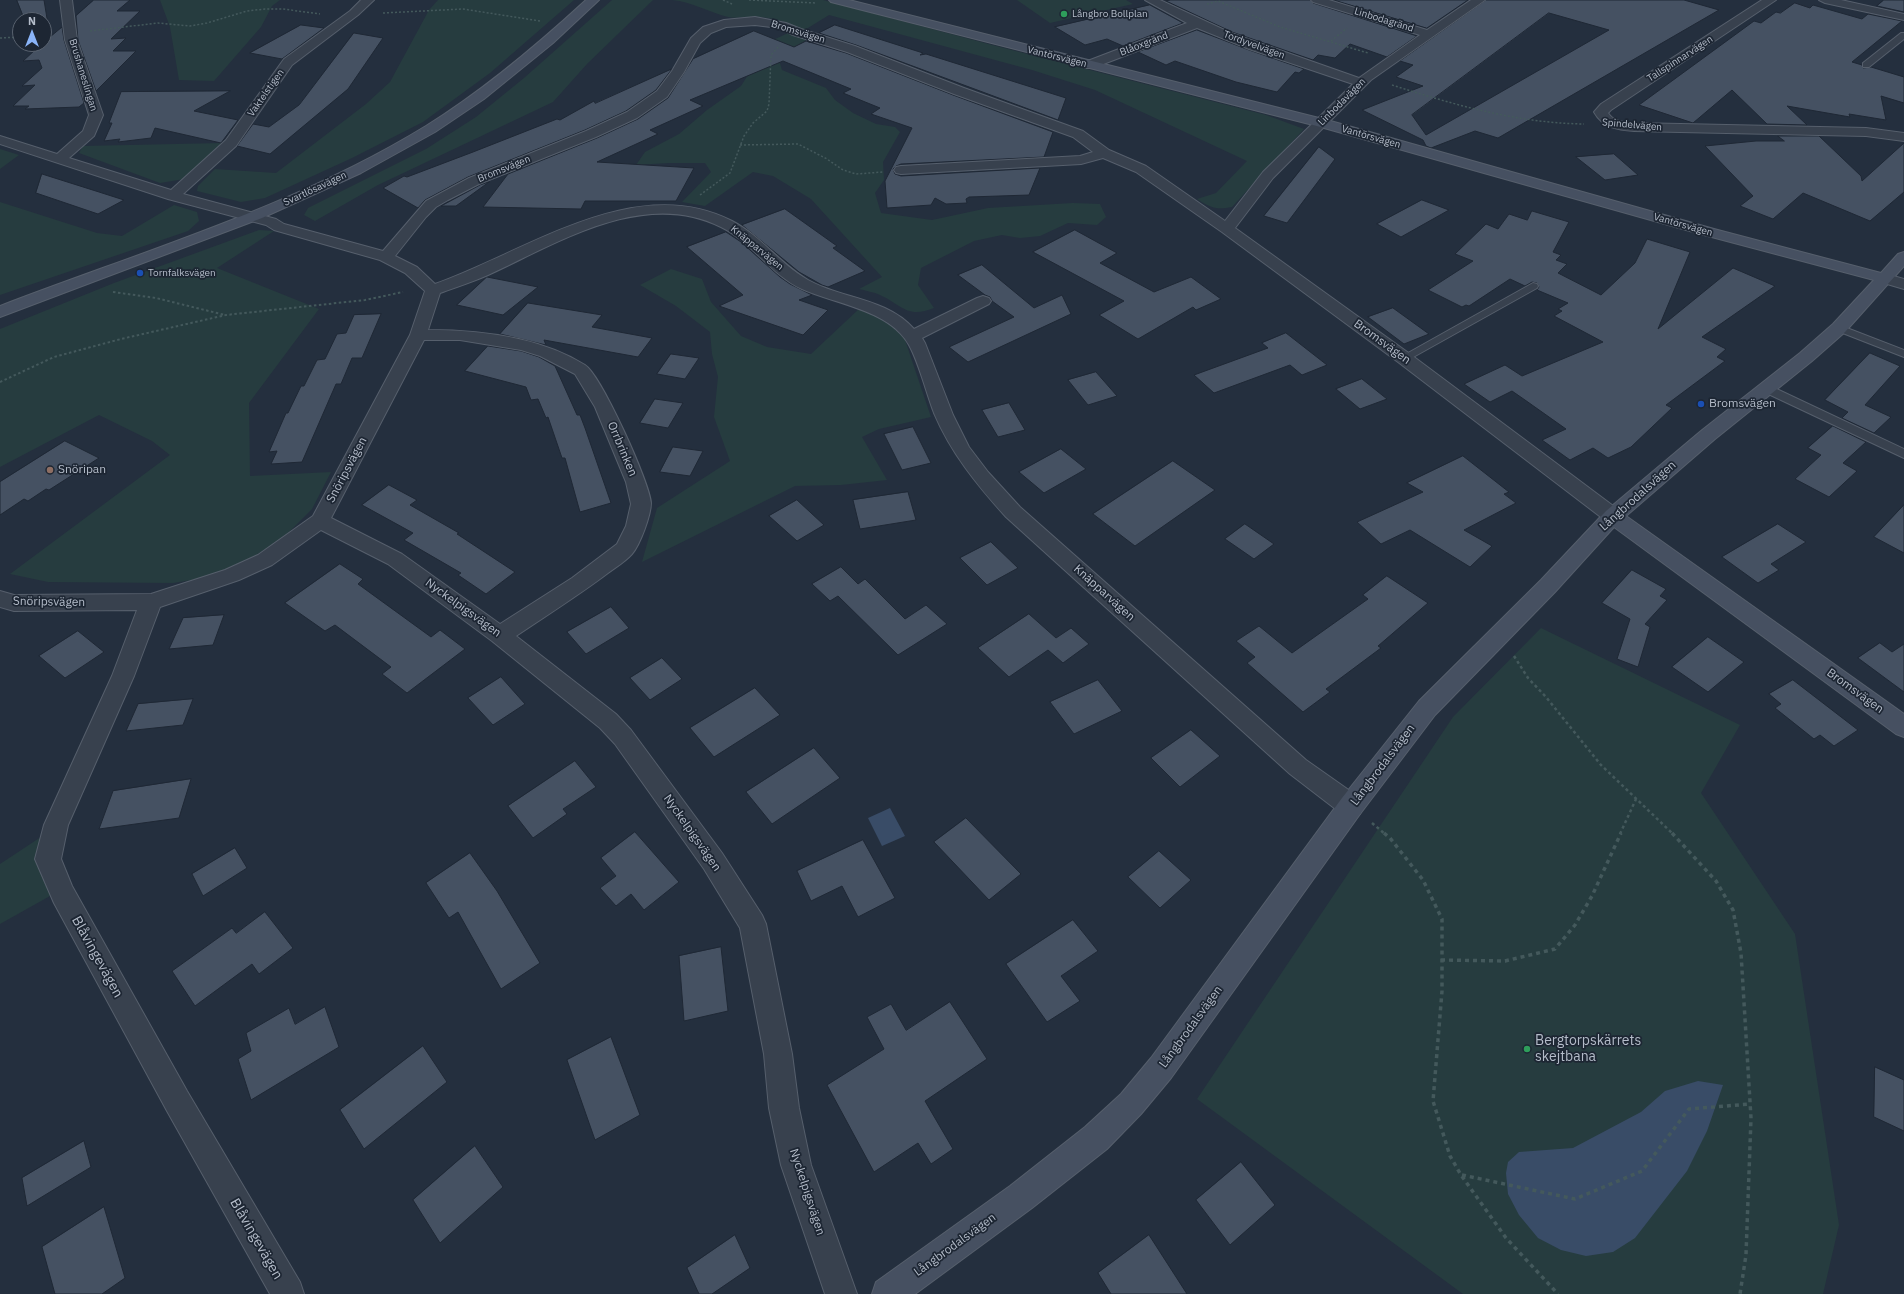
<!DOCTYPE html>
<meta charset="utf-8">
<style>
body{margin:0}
#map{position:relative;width:1904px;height:1294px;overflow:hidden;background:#242f3e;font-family:"IBM Plex Sans",sans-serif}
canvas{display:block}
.north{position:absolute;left:12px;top:12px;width:40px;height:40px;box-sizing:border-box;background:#1d2633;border:1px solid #59626f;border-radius:50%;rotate:0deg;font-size:11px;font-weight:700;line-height:16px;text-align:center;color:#b4bcc9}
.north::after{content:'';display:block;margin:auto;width:14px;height:18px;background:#8ab4f8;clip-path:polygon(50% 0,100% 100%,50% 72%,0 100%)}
</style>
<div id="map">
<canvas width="1904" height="1294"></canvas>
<div class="north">N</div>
</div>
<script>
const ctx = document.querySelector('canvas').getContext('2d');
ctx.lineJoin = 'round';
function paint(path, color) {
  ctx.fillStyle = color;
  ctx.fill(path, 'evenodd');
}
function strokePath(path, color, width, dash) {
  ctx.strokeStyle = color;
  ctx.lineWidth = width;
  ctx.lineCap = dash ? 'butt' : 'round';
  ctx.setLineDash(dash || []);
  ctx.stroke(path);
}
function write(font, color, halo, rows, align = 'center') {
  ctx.font = font + ' "IBM Plex Sans",sans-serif';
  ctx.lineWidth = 3.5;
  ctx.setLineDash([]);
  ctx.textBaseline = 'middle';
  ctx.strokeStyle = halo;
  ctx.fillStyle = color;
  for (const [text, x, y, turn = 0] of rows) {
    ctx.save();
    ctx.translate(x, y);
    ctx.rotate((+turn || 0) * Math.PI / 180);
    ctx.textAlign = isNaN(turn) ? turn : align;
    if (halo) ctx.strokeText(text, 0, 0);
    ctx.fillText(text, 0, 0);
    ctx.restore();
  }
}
paint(new Path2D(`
 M160,0H280L272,6L261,27L214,81L179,80L170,27Z
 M438,0H574L490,73L423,122L352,158L265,198L241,202L197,191L198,186L215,169L276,173L366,104L390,82L429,10Z
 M612,0H653L587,64L553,102L378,185L315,221L304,215L308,208L426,149L476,117L524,78Z
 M672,0H823L996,46L1266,115L1304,129L1232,207C1216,210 1211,208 1197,199L1216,193L1247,161L1095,90L1032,70L829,15L803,31C790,22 774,18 759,17C749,16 738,19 728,17C709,12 692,2 672,0Z
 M1017,0H1126L1133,4L1050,23Z
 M788,33L808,39L778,57L782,70L826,88L835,100L853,113L876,124L895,127L900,132L883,162L884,180L875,193L881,213L932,220L988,208L1073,203L1100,204L1106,217L1097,225L1068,223L1040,236L1020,238L1002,235L974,241L921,268L918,285L934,308C907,319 902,305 880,295C874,292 866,291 859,289L882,277L811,199L773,176L753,172L705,206L682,202L711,172L705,163H669L636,165L645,152L679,134L707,110L741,86L748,75L750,51Z
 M222,143L184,179L160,183L79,153L83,146Z
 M0,149L19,155L0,169Z
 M0,202L97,233L122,236L174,205L197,212L199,221L188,231L0,295Z
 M259,230L274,231L217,268L319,309L249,403L250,476L331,472L312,509L282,539L224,575L173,583L48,582L10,574L170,455L152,441L99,415L0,467V329L114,283Z
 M671,269L702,279L711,302L741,336L767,347L811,354L860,308L901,328L931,417L879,429L862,437L887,480L841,485L795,486L642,562L657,508L730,461L714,417L718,377L712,354L710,332L676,306L640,285Z
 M1541,628L1740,725L1701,793L1795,934L1839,1225L1823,1294H1463L1197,1099L1453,717Z
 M47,833L50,896L0,924V864Z`), '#263c3f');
paint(new Path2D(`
 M890,808L905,836L882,846L868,818Z
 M1698,1081L1723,1085L1707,1131L1687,1171L1635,1238L1613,1252L1586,1256L1561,1250L1538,1238L1519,1215L1508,1194L1506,1173L1508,1162L1519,1152L1573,1148L1641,1112L1665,1091Z`), '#394c67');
const building = new Path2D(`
 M17,0H44L50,37L62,27L64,40L84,103L79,107L25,109L29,106H13L35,85L22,86L42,68L39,60L23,61L35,50L33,44H44V20H25Z
 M94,0H130L117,11H140L111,39L126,38L113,51H136L96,91L78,40L76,16Z
 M1171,0H1310L1313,3L1417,36L1387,57L1350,44L1335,58L1318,55L1313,60L1232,32L1166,1Z
 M1334,0H1468L1427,28Z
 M1486,0H1684L1719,10L1498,138L1475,131L1431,148L1426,146L1423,140L1362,110L1423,86L1396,77L1413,65L1400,61ZM1549,13L1609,30L1426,135L1412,115Z
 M1884,0H1904V12L1877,6Z
 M1795,3L1810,8L1813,5L1862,19L1868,14L1902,21L1852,62L1862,65L1863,68L1871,67L1904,77V103L1881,96L1886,120L1849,114L1850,117L1787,106L1807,125L1767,124L1732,90L1693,123L1639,105L1754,21L1761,23L1776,12L1780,13Z
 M1150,5L1183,23L1123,46L1107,39L1085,45L1055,27Z
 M301,25L324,28L282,59L250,53Z
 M835,25L923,53L920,55L926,54L1066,98L1058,120L856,45L819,33Z
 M1197,30L1249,50L1304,69L1299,73L1295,72L1277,92L1236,82L1175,61L1166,65L1138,52Z
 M754,31L794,47L806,41L846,53L953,95L1053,132L1044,157L901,164L896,166L893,169L895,174L901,176L1040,168L1029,195L969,197L966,199L967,203L946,204L935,198L931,205L887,208L885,181L912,128L871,114L880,108L843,93L851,89L783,61L690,100L703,106L650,130L658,134L597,162L694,168L676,201H585L581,209L483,207L508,174L597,138L638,119L668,98L693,59Z
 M354,33L383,38L348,89L270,154L237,146L253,124L269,127L299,105Z
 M672,69L656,90L626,111L585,130L468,177L425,200L418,208L383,188L404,176L407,177L473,152L557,119L560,120L594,101L595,103Z
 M230,91L194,111L238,120L221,143L155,128L151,138L118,142L120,139L104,141L112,123H109L121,92Z
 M1778,136H1819L1861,176L1862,181L1904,143V192L1870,221L1803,193L1773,219L1740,206L1753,196L1705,146L1756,141H1784Z
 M1319,147L1335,159L1287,223L1264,216Z
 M1614,154L1638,175L1605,180L1576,157Z
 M42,174L99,192L124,200L98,214L36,193Z
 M489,182L456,206H441L480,185Z
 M1422,200L1449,210L1401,237L1377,224Z
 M785,209L837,246L833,248L865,271L828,287L822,285L799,272L742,225Z
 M1532,211L1569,222L1553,252L1561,255L1556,260L1567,264L1558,273L1601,295L1635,263L1647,239L1690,252L1658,329L1733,268L1775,286L1702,337L1726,349L1717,357L1725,361L1666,405L1672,408L1631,447L1608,458L1593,448L1570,460L1542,440L1566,429L1525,400L1512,391L1490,402L1464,384L1505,365L1522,376L1603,342L1554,316L1562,311L1558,309L1568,303L1537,290L1539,287L1537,283L1532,282L1525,286L1510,279L1469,306L1466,305L1462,307L1428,290L1473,261L1455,254L1486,224L1498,229L1509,214L1527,220Z
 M1075,230L1117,253L1100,263L1154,292L1191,277L1221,299L1196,310L1193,307L1138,339L1099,315L1124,301L1033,252Z
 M726,232L741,242L780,277L790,284L812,295L799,300L828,310L803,335L719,306L743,295L687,247Z
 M982,265L1034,308L1062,295L1071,314L968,362L949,347L1014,317L992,301L990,297L985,295L958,275Z
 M487,277L538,287L503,315L457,305Z
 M528,303L602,315L592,327L652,338L638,357L544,340L546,345L500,334Z
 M1393,308L1429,334L1404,344L1368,317Z
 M381,314L362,358H352L341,384H336L302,462L271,464L277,451L269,452L286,413H288L301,386H304L317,360L325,359L337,334L346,333L354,315Z
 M1286,333L1327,365L1302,375L1290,365L1214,393L1194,375L1268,348L1262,343Z
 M488,346L521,351L539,357L555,366L577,415H580L585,428L611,503L580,512L565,458H562L548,417L546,418L538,399L531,400L526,387L465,371Z
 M1870,353L1900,366L1865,405L1891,417L1874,433L1842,418L1848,412L1825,400Z
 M671,354L699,358L685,379L657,374Z
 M1096,372L1117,396L1088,405L1068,380Z
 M1362,379L1387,399L1360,409L1336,389Z
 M655,399L683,403L668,428L640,423Z
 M1009,403L1025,430L998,437L982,410Z
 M1833,426L1866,442L1843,463L1857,471L1829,497L1795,479L1821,455L1808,448Z
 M913,427L931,463L902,470L884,434Z
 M65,441L99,458L49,490L46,489L28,501L24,499L0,515V482Z
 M673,447L703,451L690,476L660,472Z
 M1061,449L1086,469L1044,493L1019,472Z
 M1463,456L1509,492L1504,494L1516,503L1464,530L1492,546L1470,567L1410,530L1381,544L1357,522L1423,492L1407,483Z
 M1173,461L1215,490L1135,546L1093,514Z
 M389,485L417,500L410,505L459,533L457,534L515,572L486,594L458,575L461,573L404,540L413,533L362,505Z
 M908,492L916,520L860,529L853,500Z
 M797,500L824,525L797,541L769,516Z
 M1904,505V553L1874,537Z
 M1245,524L1274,544L1254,559L1225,539Z
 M1778,524L1806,542L1771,564L1779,570L1758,583L1722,557Z
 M991,542L1018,568L987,585L960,558Z
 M340,564L363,579L358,584L431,637L440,630L465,649L407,693L382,674L391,667L335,625L325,631L285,603Z
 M841,567L858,584L865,579L905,619L926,605L947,624L898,655L838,596L830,601L812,584Z
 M1632,570L1666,589L1660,596L1667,600L1645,624L1650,627L1638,667L1617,659L1630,619L1602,603Z
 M1387,576L1428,603L1378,646L1381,648L1326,689L1330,692L1303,712L1247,663L1255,657L1236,641L1259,626L1292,653L1368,599L1363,595Z
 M611,607L629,628L586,654L567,632Z
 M1029,614L1056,638L1071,628L1089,644L1063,663L1048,650L1009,677L978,648Z
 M224,615L213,645L169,649L183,618Z
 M78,631L104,652L65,678L39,656Z
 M1708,637L1744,662L1708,692L1672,667Z
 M1880,643L1892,652L1904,644V692L1858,658Z
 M662,658L682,679L650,700L630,678Z
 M501,677L525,704L493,725L468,698Z
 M1098,680L1122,711L1074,734L1050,702Z
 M1793,680L1858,730L1834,746L1820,735L1814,739L1775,708L1781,704L1769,694Z
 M755,688L780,715L714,757L690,728Z
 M193,699L183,725L126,731L138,704Z
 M1191,730L1220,756L1180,787L1151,758Z
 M814,748L840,778L772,824L746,792Z
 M575,761L596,787L563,809L567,814L533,838L508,806Z
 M191,779L179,818L99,829L113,791Z
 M966,818L1021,874L989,900L934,842Z
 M635,832L679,882L644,910L631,894L616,906L600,888L616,876L601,858Z
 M863,840L895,898L858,917L842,886L811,901L797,871Z
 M235,848L247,868L203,896L192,874Z
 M1159,851L1191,880L1160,908L1128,877Z
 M470,853L497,891L540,963L501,989L458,912L449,918L426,883Z
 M265,912L293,948L259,974L252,964L195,1006L172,971L232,928L236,933Z
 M1073,920L1098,951L1061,976L1080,1001L1047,1022L1006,964Z
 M721,947L728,1011L684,1021L679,956Z
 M950,1002L987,1059L925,1101L953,1149L931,1164L918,1143L874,1172L827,1085L884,1049L867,1017L891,1004L906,1030Z
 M325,1007L339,1047L251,1100L238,1059L251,1051L246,1033L289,1008L295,1024Z
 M611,1037L640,1115L595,1140L567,1060Z
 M423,1046L447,1082L364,1149L340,1110Z
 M1875,1067L1904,1080V1131L1874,1117Z
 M84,1141L91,1167L27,1206L22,1178Z
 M475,1146L503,1187L440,1243L413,1200Z
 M1241,1162L1275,1205L1230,1245L1196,1200Z
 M104,1207L125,1278L102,1294H55L42,1247Z
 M735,1235L750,1268L712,1294H699L687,1268Z
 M1149,1235L1187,1294H1111L1098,1273Z`);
paint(building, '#455162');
strokePath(building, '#1f2835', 1);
const lane = new Path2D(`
 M1901,33H1904V39L1869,67H1863V63Z
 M1533,283L1537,284L1538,286L1537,288L1408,360L1404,361L1399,358Z
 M1839,325L1904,350V357L1835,330L1834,328Z
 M1766,384L1904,449V458L1762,391L1760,388L1762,385Z`);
const street = new Path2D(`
 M60,0H72L77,40L103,115L94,136L69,158L171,190L226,140L284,59L350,11L361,0H374L358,15L292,65L236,146L183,194L276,219L284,224L383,251L426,201L469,178L586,131L627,112L657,91L672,71L691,38L703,27L724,20L755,17L786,23L801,29L855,46L964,88L1083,131L1109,150L1146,166L1225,221L1263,172L1353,84L1249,49L1197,28L1093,68H1085L1083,65L1085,62L1187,23L1145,0H1160L1231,33L1359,78L1420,35L1313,2L1311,0H1329L1427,30L1471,0H1485L1371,80L1273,178L1235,228L1410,354L1620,511L1623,516L1620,521L1613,523L1606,521L1398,362L1222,232L1136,172L1103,158L1081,164L901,174L896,173L894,170L896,167L901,166L1080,156L1093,152L1073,137L954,94L847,52L793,35L779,28L755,25L726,27L711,33L700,43L684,72L667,97L637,118L596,137L479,184L448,200L436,207L426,217L395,256L417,267L435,284C526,252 635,171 732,221C761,236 780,264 808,280C842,299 887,298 914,329L977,298L983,296L989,298L991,301L989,304L922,338L925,343L953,415L969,447L988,472L1020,507L1306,760L1360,798L1363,806L1360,814L1351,817L1342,814L1290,774L1006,517C977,485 951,453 934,413C926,392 919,363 909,345C890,310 835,304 802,289C771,275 752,242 721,227C643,188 558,243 488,275C472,282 456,287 440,293L428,330C481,330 540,337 585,365C601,375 650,483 651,503C651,515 640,545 632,554C626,561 616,567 608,573C579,595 547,615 516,636L616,714L631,730L722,853L762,915L766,924L792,1054L799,1108L811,1165L857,1294H825L781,1165L769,1108L764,1054L740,928L704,869L615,744L600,728L492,641L388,564L321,530L272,565L239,580L160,607L134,676L68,825L61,859L72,886L187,1091L300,1282L304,1294H270L167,1111L54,903L35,859L44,825L112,676L137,610L14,611L0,607V591L14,595L151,594L225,570L258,555L313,516L410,335L425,291L405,273L380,260L274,230L266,225L168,199L0,144V136L57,154L83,131L89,115L65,40ZM424,340H460L521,350L540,356L575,374L595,407L626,482L631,504L626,526L617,544L572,578L500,624L402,554L331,518Z
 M1762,0H1776L1611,110L1608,113C1614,122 1624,122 1634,123L1866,128L1904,133V141L1866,136L1634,131C1618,130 1603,128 1594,112L1601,104Z
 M1819,0H1841L1904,14V20L1825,3Z
 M1883,273L1904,279V289L1877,281L1875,278L1877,275Z`);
const secondary = new Path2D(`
 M586,0H599L553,43L484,99L435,132L361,173L262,218L0,317V306C143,251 294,207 426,126C484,90 536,46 586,0Z
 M829,0H849L1327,120L1714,229L1881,273L1898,254L1904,252V266L1845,332L1812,361L1715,439L1626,516L1904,714V737L1896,734L1614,527L1555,592L1435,715L1360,814L1171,1078L1141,1114L1107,1149L1032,1208L915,1294H872L876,1282L1010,1186L1085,1127L1121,1094L1151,1058L1342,798L1419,701L1541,580L1606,511L1701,431L1800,353L1833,324L1874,280L1704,235L1317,126L831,2Z`);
strokePath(lane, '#565f6c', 2);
strokePath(street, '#565f6c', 2);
strokePath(secondary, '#565f6c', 2);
strokePath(new Path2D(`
 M723,0L732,4
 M749,0L816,3
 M1207,4L1218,1L1280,27L1368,53
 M383,13L463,9L540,21
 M90,31L158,23L190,26L207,23L247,11L265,9H283L320,14
 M0,38L20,37
 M1331,41L1347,28
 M1392,85C1455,105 1517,123 1584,124
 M740,145L798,144L827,159L843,170L856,174L883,172
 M700,195L730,173L744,136L753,123L767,111L769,104L771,55L780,45`), '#44595c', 1.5, [2, 2]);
strokePath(new Path2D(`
 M113,292L156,298L225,315
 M0,382L54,357L121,339L226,315L365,300L403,292`), '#44595c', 2, [2.5, 2.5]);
strokePath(new Path2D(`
 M1514,656L1528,678L1546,697L1601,765L1673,834
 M1372,823L1385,834
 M1620,834L1636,799`), '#44595c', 2.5, [3, 3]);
strokePath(new Path2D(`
 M1384,833L1390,838L1423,880L1442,919V991L1433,1101L1450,1156L1461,1175L1506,1238L1558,1294
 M1672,833L1716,881L1733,910L1741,953L1751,1118L1746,1255L1740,1294
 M1441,960L1505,961L1555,949L1575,925L1592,896L1621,833
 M1462,1175L1575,1199L1642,1171L1689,1109L1750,1104`), '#44595c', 3.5, [4, 4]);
paint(lane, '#38414e');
paint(street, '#38414e');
paint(secondary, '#465061');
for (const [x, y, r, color] of [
 [1064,14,4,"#2e9e5b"],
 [140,273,4,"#1a4fb4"],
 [1701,404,4,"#1a4fb4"],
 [50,470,4,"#8d6e63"],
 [1527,1049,4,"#2e9e5b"]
]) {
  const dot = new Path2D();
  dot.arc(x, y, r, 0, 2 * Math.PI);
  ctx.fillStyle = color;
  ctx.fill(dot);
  strokePath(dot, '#1d2633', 1.5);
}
write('10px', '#b4bcc9', '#1d2633', [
 ["Långbro Bollplan",1072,14],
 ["Tornfalksvägen",148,273]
], 'left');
write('10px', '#b4bcc9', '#1d2633', [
 ["Linbodagränd",1384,20,17],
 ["Bromsvägen",798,32,17],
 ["Blåoxgränd",1144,44,-21],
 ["Tordyvelvägen",1254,45,20],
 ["Vantörsvägen",1057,57,14],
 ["Tallspinnarvägen",1680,59,-33],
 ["Brushaneslingan",83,75,73],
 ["Vaktelstigen",266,93,-55],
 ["Linbodavägen",1342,102,-45],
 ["Spindelvägen",1632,125,5],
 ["Vantörsvägen",1371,137,16],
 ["Bromsvägen",504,169,-22],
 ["Svartlösavägen",315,189,-25],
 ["Vantörsvägen",1683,225,16],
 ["Knäpparvägen",757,248,39]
]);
write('12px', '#b4bcc9', '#1d2633', [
 ["Bromsvägen",1382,342,36],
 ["Orrbrinken",622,449,67],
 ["Snöripsvägen",347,470,-62],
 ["Långbrodalsvägen",1638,496,-42],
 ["Knäpparvägen",1104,593,42],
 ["Snöripsvägen",49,602,1],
 ["Nyckelpigsvägen",463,608,36],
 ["Bromsvägen",1855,691,36],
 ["Långbrodalsvägen",1383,765,-53],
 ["Nyckelpigsvägen",692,833,55],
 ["Långbrodalsvägen",1191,1027,-54],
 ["Nyckelpigsvägen",807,1192,72],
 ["Långbrodalsvägen",955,1245,-36]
]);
write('12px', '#b4bcc9', '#1d2633', [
 ["Bromsvägen",1709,404],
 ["Snöripan",58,470]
], 'left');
write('14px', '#b4bcc9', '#1d2633', [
 ["Blåvingevägen",97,957,61],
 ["Blåvingevägen",256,1239,60]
]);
write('14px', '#b4bcc9', '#1d2633', [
 ["Bergtorpskärrets",1535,1041],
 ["skejtbana",1535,1057]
], 'left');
</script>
